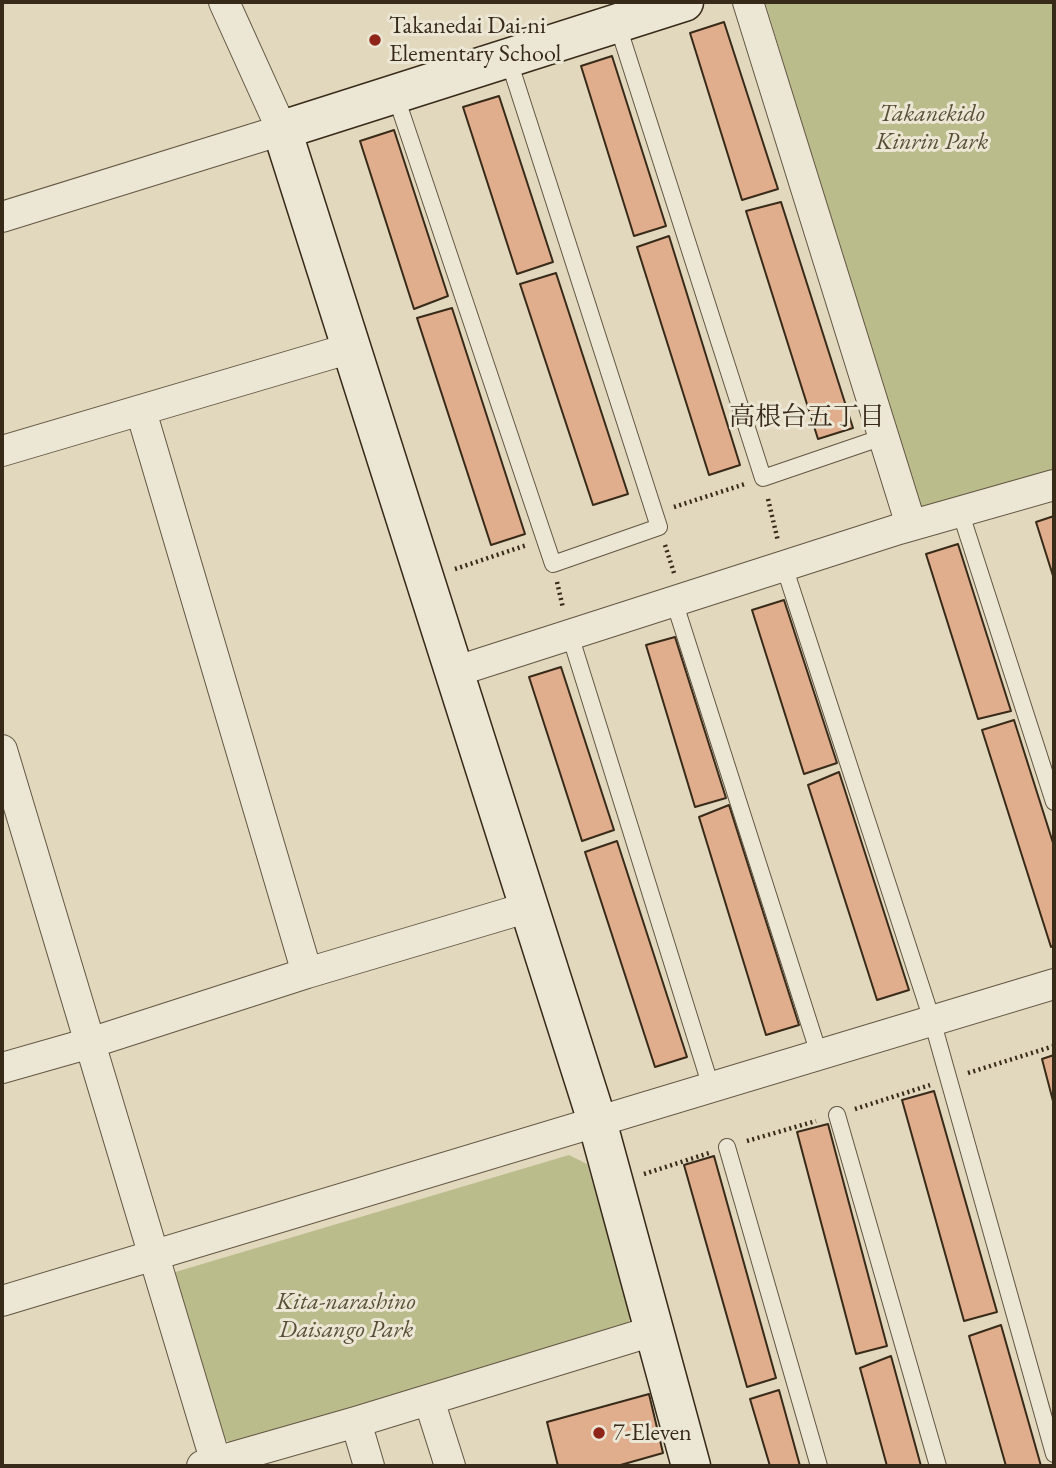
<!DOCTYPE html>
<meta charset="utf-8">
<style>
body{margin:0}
#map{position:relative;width:1056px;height:1468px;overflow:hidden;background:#e2d8bd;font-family:"EB Garamond",serif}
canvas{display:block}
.frame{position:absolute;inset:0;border:4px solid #382a19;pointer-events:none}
</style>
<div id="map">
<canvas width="1056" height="1468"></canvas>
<div class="frame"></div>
</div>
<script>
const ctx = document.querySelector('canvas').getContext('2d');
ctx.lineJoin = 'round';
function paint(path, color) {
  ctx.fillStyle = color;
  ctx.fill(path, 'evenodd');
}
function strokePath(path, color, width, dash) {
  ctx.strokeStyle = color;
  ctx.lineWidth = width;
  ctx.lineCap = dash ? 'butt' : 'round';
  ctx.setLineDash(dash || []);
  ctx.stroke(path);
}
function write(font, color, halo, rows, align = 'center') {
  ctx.font = font + ' "EB Garamond","Noto Serif JP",serif';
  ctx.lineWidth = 6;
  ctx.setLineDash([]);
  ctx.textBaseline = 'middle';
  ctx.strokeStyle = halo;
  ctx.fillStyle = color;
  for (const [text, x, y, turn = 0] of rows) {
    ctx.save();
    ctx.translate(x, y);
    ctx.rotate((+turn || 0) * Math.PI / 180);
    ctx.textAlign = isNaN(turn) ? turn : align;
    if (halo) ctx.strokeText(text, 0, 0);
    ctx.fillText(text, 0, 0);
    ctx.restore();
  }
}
paint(new Path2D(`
 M765,2H1054V472L920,512Z
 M569,1155L587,1164L631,1317L626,1327L233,1444L221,1437L172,1273Z`), '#babc8c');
const building = new Path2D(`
 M724,22L778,189L742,200L690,33Z
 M612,56L666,226L634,236L581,66Z
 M499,96L553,262L517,274L463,107Z
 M394,130L448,296L414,309L360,141Z
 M781,202L853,428L818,439L746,211Z
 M669,236L740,465L709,475L637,247Z
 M556,273L628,494L593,505L520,284Z
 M452,308L525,534L491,545L417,318Z
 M1054,516V579L1036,522Z
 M958,544L1011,711L978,719L926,554Z
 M784,600L837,763L804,774L752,610Z
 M675,637L726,798L695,807L646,645Z
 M561,667L614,830L582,841L529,677Z
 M1014,720L1054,846V945L1051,947L982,730Z
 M839,772L909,990L877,1000L808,785Z
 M729,805L799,1025L766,1035L699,817Z
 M617,841L687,1057L655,1067L585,852Z
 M1054,1055V1105L1042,1059Z
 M934,1091L997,1312L964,1321L902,1100Z
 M828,1124L887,1346L856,1354L797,1132Z
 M714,1156L776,1378L747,1387L684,1165Z
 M1001,1325L1041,1466H1006L969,1336Z
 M891,1356L921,1466H887L860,1368Z
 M779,1390L800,1466H770L750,1399Z
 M649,1394L663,1453L617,1466H558L547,1422Z`);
paint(building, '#e0ae8d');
strokePath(building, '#382a19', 2);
const lane = new Path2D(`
 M617,23L763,478L883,437
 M395,94L553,564L659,527L508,58
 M960,511L1054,802
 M784,566L932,1020L1054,1454
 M674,601L819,1054
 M570,635L711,1087
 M837,1115L938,1466
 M727,1147L819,1466`);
const street = new Path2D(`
 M748,2L911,525
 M2,217L282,130L224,2
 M141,411L307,973
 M2,451L351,348
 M454,672L899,529L1054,485
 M2,750L217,1466
 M2,1068L90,1043L307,973L529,907
 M2,1301L1054,984
 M429,1400L450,1466
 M356,1422L369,1466
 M202,1466L356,1422L653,1331`);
const secondary = new Path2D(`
 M684,2L282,130L597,1121L691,1466`);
strokePath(lane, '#625642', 18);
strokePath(street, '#625642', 32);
strokePath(secondary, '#382a19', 41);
strokePath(new Path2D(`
 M768,499L778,541
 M674,507L745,484
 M665,545L674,573
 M455,569L527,545
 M557,582L563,608
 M968,1073L1054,1046
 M855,1109L930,1085
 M747,1141L816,1121
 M644,1174L709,1153`), '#382a19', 4.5, [2, 3.5]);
strokePath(lane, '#ece6d4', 16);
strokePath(street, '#ece6d4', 30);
strokePath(secondary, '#ece6d4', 38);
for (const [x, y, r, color] of [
 [375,40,7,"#8f2418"],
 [599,1433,7,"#8f2418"]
]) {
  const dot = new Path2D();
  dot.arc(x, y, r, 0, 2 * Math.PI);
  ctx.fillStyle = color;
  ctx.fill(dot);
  strokePath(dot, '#ece6d4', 2.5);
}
write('24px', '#382a19', '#ece6d4', [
 ["Takanedai Dai-ni",389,26],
 ["Elementary School",389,54],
 ["7-Eleven",613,1433]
], 'left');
write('italic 24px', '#584e36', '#ece6d4', [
 ["Takanekido",932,114],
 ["Kinrin Park",932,142],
 ["Kita-narashino",346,1302],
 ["Daisango Park",346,1330]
]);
write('26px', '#382a19', '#ece6d4', [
 ["高根台五丁目",807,418]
]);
</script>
